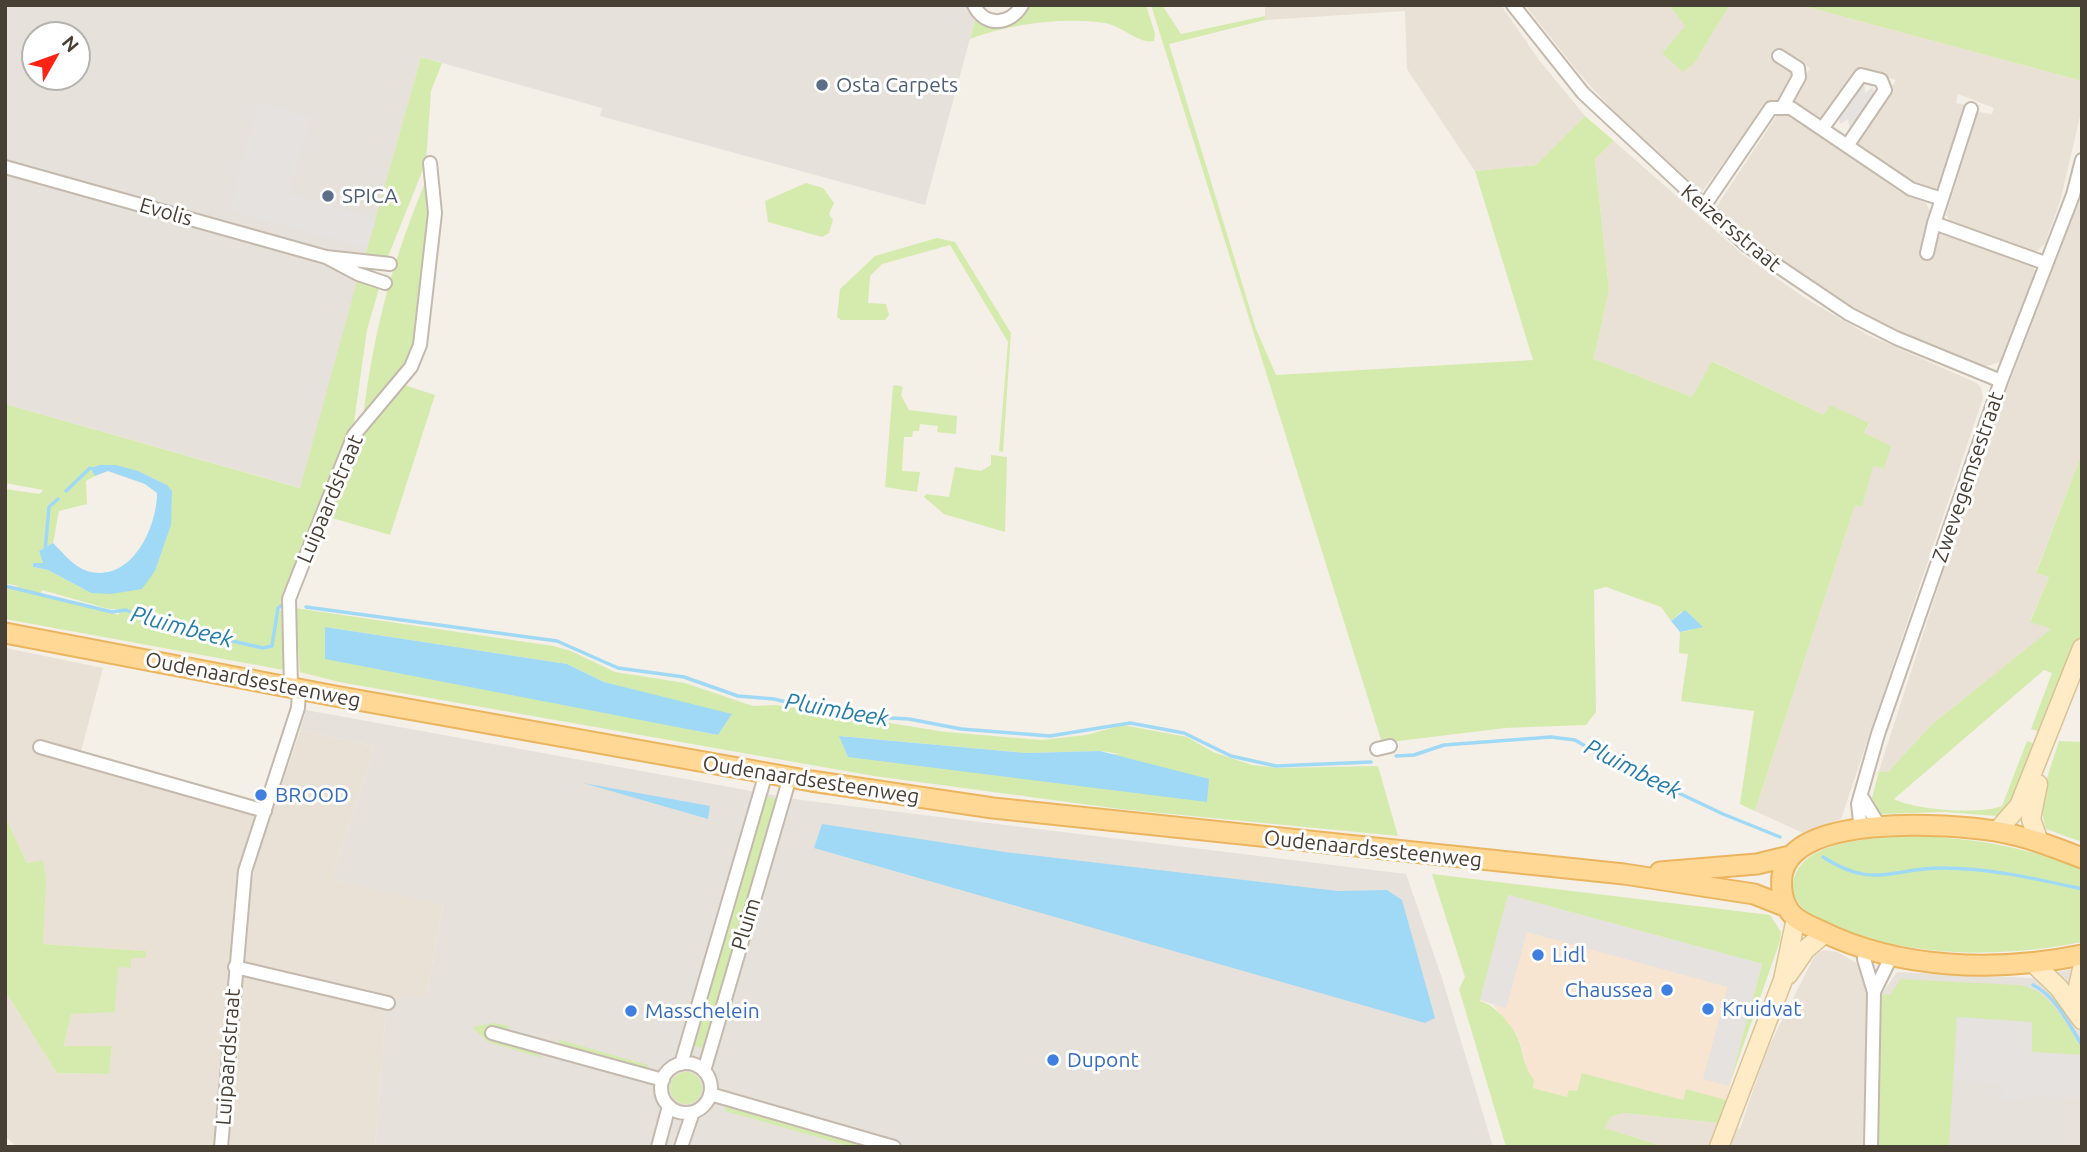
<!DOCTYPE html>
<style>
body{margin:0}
#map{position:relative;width:2087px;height:1152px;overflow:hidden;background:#f4efe7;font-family:Ubuntu,sans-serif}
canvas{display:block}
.frame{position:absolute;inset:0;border:7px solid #483f35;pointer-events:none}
.north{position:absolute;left:21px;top:21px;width:70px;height:70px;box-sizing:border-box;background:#fff;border:2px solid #b6b2ae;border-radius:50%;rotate:50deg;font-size:19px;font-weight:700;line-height:28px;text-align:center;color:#483f35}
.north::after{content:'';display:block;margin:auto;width:24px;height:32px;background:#ff2314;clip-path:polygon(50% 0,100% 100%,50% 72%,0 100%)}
</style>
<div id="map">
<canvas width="2087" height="1152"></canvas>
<div class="frame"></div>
<div class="north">N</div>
</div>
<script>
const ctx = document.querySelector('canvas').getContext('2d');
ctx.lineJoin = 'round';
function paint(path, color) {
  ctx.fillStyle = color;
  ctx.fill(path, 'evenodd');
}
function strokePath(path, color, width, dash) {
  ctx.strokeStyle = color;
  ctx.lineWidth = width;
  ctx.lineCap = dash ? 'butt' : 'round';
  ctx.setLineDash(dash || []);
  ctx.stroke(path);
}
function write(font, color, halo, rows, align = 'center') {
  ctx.font = font + ' Ubuntu,sans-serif';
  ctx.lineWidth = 6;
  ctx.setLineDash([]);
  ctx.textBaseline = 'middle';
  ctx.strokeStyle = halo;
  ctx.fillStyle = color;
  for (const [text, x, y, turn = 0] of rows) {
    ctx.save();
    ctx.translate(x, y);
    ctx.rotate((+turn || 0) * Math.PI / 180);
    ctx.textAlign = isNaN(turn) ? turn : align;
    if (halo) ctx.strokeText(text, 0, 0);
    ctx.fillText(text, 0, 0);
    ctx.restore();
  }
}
paint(new Path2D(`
 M1265,5H1501L1539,60L1585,116L1536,165L1475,171L1407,69L1405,11L1265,20Z
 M1525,5H1669L1686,26L1662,53L1695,62L1730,5H1800L2082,81L2081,112L2061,198L2045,244L2036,252L1951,222L1946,215L1978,112L1992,114L1994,108L1958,94L1956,103L1965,105L1936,191L1907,182L1855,144L1896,80L1860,69L1823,120L1795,102L1794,94L1810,68L1780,49L1775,57L1794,68L1796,75L1781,101L1766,105L1701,193L1618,116L1578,72Z
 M1777,115L1793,116L1900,192L1926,203L1932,216L1925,253L1933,255L1940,234L2027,260L2033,265L2035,272L2003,361L1984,367L1902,335L1803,278L1715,209Z
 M1614,141L1742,254L1805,298L1868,335L1977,383L1981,388L1983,398L1841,819L1803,833L1755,811L1855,505L1862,507L1864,433L1869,424L1824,415L1713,361L1692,397L1594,359L1609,289L1595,159Z
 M2082,192V453L2036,572L2049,577L2030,621L2052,629L1931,725L1888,772L1879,771L1974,476Z
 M6,648L103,668L81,751L258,802L237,879L217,1147H17L5,1136V991L57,1073L109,1074L112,1046H64L71,1013L118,967H131V958H145V951L43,944V861L27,863L5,816Z
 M300,731L374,746L332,880L443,904L426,998L386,1008L375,1147H229L250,891L256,860Z
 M1824,950L1838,952L1861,966L1866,986L1870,1023L1863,1147H1665L1605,1128L1610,1117L1624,1113L1718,1123L1740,1129L1766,1052L1816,953Z`), '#e9e1d5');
paint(new Path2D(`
 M1508,895L1762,964L1726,1100L1686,1090L1683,1101L1583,1073L1577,1092L1567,1097L1532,1088L1520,1042L1493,1004L1480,1000Z`), '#f7e4d1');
paint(new Path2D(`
 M5,5H979L925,205L600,116L602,108L421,57L301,488L5,404ZM35,35H77V77H35Z
 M306,710L801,800L1406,874L1442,978L1493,1147H375L386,1008L405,993L426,998L443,905L332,880L374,746L300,731Z
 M2082,967V1147H1876L1882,994L1897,972L2031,978Z`), '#e7e1dc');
paint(new Path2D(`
 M1026,5H1146L1155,34L1154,41C1138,44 1122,26 1105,23C1061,17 1011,24 970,39L976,17L984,23Z
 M1151,5H1162L1181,34L1265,16V20L1169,44L1256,329L1276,375L1533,360L1475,171L1536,165L1585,116L1614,141L1595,159L1609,289L1594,359L1692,397L1712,361L1824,415L1830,405L1869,423L1864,433L1891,446L1884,469L1873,466L1862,507L1855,505L1755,811L1740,804L1754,711L1681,701L1688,654L1679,653L1680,632L1692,630L1681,612L1671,621L1661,607L1606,587L1594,590L1596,712L1586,725L1505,728L1382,743Z
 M1669,5H1730L1695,62L1683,72L1662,53L1685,26Z
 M1800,5H2082V81Z
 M421,57L442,63L431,91L426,162L387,259L365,256Z
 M430,171L432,193L413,355L363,417C375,324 393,258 430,171Z
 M806,183L823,188L834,203L829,214L833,220L829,233L822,237L768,222L765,201Z
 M937,238L955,242L1011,333L1003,452L999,451L1008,342L950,245L882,264L870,276L868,303L886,304L889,315L885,320H841L837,317L840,289L875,256Z
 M358,278L380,285L367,330L353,429L322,495L287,596L276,610L288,611L284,670L5,619V588L17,589L18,586L5,583V489L40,494L43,490L5,483V404L300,488ZM100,465C125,465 145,474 167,485L160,553L155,571L91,593L48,570L33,567L43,563L39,551L53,543L59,511L87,504L86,481L95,476L90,468ZM42,590L109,609H119V615L40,595Z
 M401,384L435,395L390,535L325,516L363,428Z
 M896,385L903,387L901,395L909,410L957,416L956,434L937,432L938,426L920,424L919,431H913L912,437H904L902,471L920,472L917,492L885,487L893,386Z
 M2082,453V634L2068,658L2041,732L2031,729L2052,673L2044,670L1894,799C1915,810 1979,815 2002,806L2027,741L2037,745L2013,808L1997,816L1945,812L1881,814L1872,798L1879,771L1888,772L1931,725L2051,629L2030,622L2049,577L2036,573Z
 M991,455L1007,457L1005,532L944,514L924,497L926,494L949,497L955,467L981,471L991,465Z
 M295,608L553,646L571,651L615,672L685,683L753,706L776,705L946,732L1041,740L1086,735L1123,725L1187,737L1213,752L1252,765L1278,768L1378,766L1398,836L1120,809L874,776L339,682L300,672ZM325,627L567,664L604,682L731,715L718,735L521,695ZM840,736L1026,753L1101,751L1120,754L848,757Z
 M2059,741L2082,742V842L2046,829C2036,799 2050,771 2059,741Z
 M762,795L776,799L705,1049L691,1045Z
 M5,816L27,863L43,860L46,880L43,944L146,951V958H131V968L118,967L115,1012L71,1014L64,1046H112L109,1074L57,1073L5,991Z
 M1915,836C1974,838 2028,847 2082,870V942C1995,959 1892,959 1812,915C1801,909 1792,898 1793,885C1797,838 1879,838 1915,836Z
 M1432,874L1770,915L1781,932L1780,941L1729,1086L1762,964L1508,895L1480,1001C1496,1005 1515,1028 1520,1044C1524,1058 1525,1069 1534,1080L1533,1088L1567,1097L1569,1090L1577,1091L1582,1073L1683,1100L1686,1089L1726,1100L1718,1123L1624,1113L1610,1117L1605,1128L1665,1147H1506L1459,989L1465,977Z
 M1900,979L2019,985C2051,990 2066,1024 2082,1049V1055L2031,1052L1957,1017L1949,1147H1876L1882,994L1890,995Z
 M495,1023L509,1026L508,1030L494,1027L490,1039L536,1052L542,1058L488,1042L474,1029L475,1026Z
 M557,1039L648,1065V1070L562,1045Z
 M670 1088a16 16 0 1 1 32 0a16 16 0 1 1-32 0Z
 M726,1107L870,1147H852L725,1111Z`), '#d5ebae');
paint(new Path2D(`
 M1864,80L1865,93L1873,87L1875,96L1850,132L1848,119L1840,124L1839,116Z
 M258,102L311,118L289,193L376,219L367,248L229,211Z
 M1508,895L1762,964L1729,1086L1703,1079L1728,987L1527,932L1506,1008L1480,1000Z
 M1957,1017L2032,1022V1052L2082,1055V1099L2027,1095L2026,1100L2001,1098L2002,1083L1954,1080Z`), '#e5e2df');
paint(new Path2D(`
 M100,465H116L138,471L167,485L172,491L171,525L155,571L142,589L111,594L91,593L48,570L33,567V563H43L39,551L53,543C63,553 74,567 87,571C131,584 157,528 157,493L145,484L108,471L95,476L90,468Z
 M1685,610L1703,627L1680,632L1671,621Z
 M325,627L567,664L604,682L732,714L718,735L325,659Z
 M839,736L1026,753L1100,751L1209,779L1207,802L848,757Z
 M583,783L710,806L708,819Z
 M822,824L1005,852L1338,891L1387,890L1402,900L1435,1018L1425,1023L814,848Z`), '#a0d9f5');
strokePath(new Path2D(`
 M66,491L90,468
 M45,552L49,507L58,499
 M5,586L112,612L126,610L162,625L263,648L272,646L278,608L284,604
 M306,607L557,641L618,668L684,677L738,696L774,699L838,715L909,719L961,729L1050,736L1130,723L1184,733L1231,756L1276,766L1371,762
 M1396,756L1414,755L1444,745L1551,737L1575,740L1611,761L1723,814L1780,837
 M1823,857C1874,890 1890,868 1943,868C1989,868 2037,879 2082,889
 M2033,985C2056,996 2069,1025 2082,1045`), '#a0d9f5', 3.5);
const street = new Path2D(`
 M974,5C984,27 1010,26 1022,5
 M1513,5L1583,93L1745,244L1849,314L1896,338L2001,381
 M1779,56L1798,68L1799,77L1782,108
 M1822,129L1861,75L1881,80L1885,90L1847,146
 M5,167L326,257L358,274L385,283
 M1942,199L1971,109
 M1704,206L1771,108H1791L1911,189L1942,199L1934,223L2045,263
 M1927,253L1934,223
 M326,257L390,264
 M291,688L289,599L294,586L354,435L411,367L420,345L435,213L430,163
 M40,747L265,811
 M1377,749L1390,746
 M1861,796L1880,827
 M1861,829L1858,804L1878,734L2001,381L2073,195L2082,160
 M1864,947V959L1874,992L1871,1147
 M235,967L388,1003
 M1874,992L1892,955
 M492,1033L663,1080
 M661 1088a25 25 0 1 1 50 0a25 25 0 1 1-50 0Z
 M681,1064L766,773
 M704,1071L790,777
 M710,1094L894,1147
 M221,1147L245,871L298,708L299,689
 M658,1147L669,1106
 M681,1147L693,1112`);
const secondary = new Path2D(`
 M2038,784L2031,819L2039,842
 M1997,831L2019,806L2082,648
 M2033,963L2059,988L2082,1020
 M2082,969L2078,987L2082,1000
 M1788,975L1806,949L1825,933
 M1719,1147L1783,980L1796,918`);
const primary = new Path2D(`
 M5,633L335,696L811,781L993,808L1624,874L1754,894L1787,907
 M2082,858C2054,847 2025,836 1995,831C1950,824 1791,812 1782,876C1781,886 1782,898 1787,907C1793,920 1810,926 1821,931C1900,970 1998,972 2082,955
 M1660,872L1757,864L1790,856`);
strokePath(street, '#c4b9ac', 16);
strokePath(secondary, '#dac396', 21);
strokePath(primary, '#ebb55f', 23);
strokePath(street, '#fff', 12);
strokePath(secondary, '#ffecc7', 18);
strokePath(primary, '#ffd896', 19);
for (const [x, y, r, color] of [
 [822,85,7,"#5c6f8a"],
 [328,196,7,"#5c6f8a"],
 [261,795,7,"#3f7fe0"],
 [1538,955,7,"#3f7fe0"],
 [1667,990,7,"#3f7fe0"],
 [1708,1009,7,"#3f7fe0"],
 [631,1011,7,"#3f7fe0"],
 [1053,1060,7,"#3f7fe0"]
]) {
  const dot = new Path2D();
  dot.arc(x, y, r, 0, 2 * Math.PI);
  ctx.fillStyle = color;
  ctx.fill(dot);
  strokePath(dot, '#fff', 2.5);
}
write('21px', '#4e5e75', '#fff', [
 ["Osta Carpets",836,85],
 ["SPICA",342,196]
], 'left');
write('21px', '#483f35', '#fff', [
 ["Evolis",166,212,16],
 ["Keizersstraat",1731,228,40],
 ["Zwevegemsestraat",1968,477,-71],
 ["Luipaardstraat",330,499,-67],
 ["Oudenaardsesteenweg",253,680,11],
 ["Oudenaardsesteenweg",811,780,9],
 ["Oudenaardsesteenweg",1373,849,6],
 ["Pluim",746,924,-73],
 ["Luipaardstraat",228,1057,-86]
]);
write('21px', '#366cbe', '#fff', [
 ["BROOD",275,795],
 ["Lidl",1552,955],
 ["Chaussea",1653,990,"right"],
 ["Kruidvat",1722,1009],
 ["Masschelein",645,1011],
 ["Dupont",1067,1060]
], 'left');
write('italic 23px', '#267daa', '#fff', [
 ["Pluimbeek",182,627,15],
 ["Pluimbeek",837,710,10],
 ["Pluimbeek",1633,769,27]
]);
</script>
